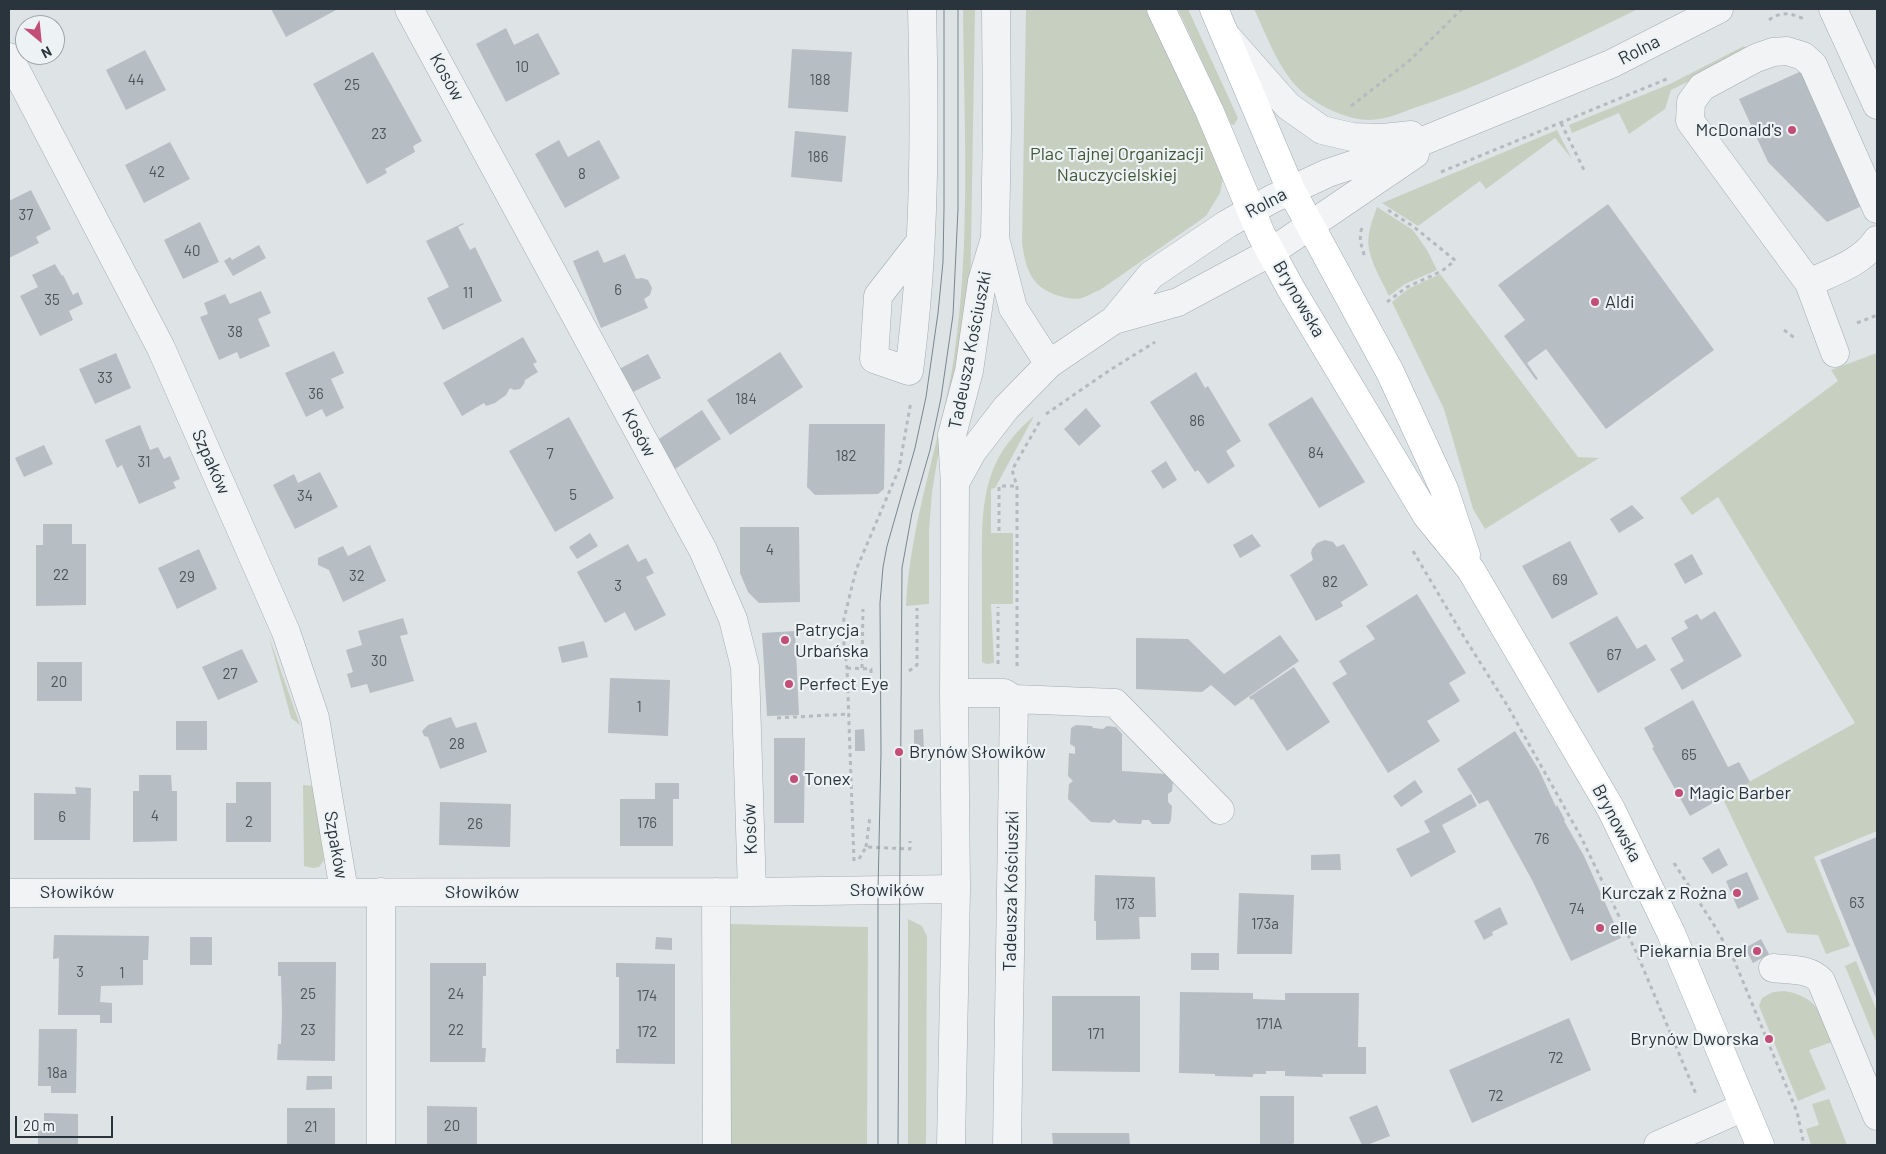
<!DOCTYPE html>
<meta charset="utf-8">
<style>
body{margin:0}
#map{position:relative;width:1886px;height:1154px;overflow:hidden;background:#dee3e6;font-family:Barlow,sans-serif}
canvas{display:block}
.frame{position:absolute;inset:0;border:10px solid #29343c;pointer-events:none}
.north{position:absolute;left:15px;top:15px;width:50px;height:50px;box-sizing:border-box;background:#edf2f4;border:1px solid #9fa6aa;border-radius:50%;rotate:152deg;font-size:14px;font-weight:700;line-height:20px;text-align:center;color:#29343c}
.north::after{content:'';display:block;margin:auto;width:18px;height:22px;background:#c24d76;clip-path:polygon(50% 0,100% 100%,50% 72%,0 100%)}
.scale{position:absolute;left:15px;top:1116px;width:98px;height:22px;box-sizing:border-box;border:2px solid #29343c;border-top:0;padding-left:6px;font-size:15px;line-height:18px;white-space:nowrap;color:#29343c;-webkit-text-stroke:4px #edf2f4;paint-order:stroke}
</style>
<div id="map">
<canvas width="1886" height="1154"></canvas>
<div class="frame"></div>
<div class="north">N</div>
<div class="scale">20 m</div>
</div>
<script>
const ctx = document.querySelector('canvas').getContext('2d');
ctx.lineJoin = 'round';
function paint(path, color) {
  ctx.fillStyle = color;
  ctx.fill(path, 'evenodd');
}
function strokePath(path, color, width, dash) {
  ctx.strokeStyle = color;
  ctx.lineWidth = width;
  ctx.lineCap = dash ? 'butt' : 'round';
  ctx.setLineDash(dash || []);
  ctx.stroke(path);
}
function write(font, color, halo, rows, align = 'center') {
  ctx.font = font + ' Barlow,sans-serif';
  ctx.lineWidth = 4.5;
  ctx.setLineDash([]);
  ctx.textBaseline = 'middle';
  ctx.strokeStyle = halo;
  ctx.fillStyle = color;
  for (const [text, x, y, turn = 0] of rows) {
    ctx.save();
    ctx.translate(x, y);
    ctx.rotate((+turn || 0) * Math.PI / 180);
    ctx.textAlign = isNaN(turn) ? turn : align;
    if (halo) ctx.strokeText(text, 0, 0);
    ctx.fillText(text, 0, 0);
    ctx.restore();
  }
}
paint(new Path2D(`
 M963,9H975L970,304L937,462L932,492L929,531V604L906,606C910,521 941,441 954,357C971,242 964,125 963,9Z
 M1026,9H1149L1221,167L1223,178L1220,193L1206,216L1100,290C1094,292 1088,296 1082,298C1074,300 1067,298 1059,296C1031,287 1026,270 1022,243Z
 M1178,9H1188L1238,118L1234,125L1231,124Z
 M1254,9H1638C1567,43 1496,81 1420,106C1404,111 1387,120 1369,120C1346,120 1314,104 1298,88C1277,66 1267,36 1254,9Z
 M1744,46L1748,52L1671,90L1665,109L1629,134L1619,113L1572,133L1569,125L1670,84Z
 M1557,130L1572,159L1555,138L1486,189L1480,181L1418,226L1382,203Z
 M1377,207L1413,230L1427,250L1437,270L1405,284L1389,296C1382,281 1372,265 1369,249C1366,235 1373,219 1377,207Z
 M1440,274L1578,457L1599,458L1485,529L1473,509L1444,409L1392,302L1408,289Z
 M1877,353V831L1814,857L1850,946L1826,954L1818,935L1787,933L1722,797L1855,723L1718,497L1692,515L1680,498L1838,381L1831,370Z
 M1034,416L995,488L991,489V533H1013V604H991L994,663L987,664L982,662C982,632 982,603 982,573C982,537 980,496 996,463C1005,444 1018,430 1034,416Z
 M269,637L300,725L291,718Z
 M303,785L313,786L324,860L319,867L313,868L304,866Z
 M908,919L922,926L927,936L926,1145H908Z
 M730,924L868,927L867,1145H730Z
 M1856,961L1877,1011V1044L1845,966Z
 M1784,991C1817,996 1822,1014 1832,1042L1809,1050L1826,1089L1798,1101L1759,1006L1762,998L1773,992Z
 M1829,1099L1847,1145H1811L1806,1129L1819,1125L1812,1104Z`), '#c7d0c0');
paint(new Path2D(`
 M271,9H338L286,37Z
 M506,28L514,45L538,33L560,74L506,102L476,44Z
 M792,49L852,52L848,112L788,108Z
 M145,50L166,90L126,110L106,70Z
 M373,52L422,141L413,146L415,152L385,169L387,173L367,184L313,84Z
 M1804,70L1864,205L1827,222L1768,162L1739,99Z
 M795,131L846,136L842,182L791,177Z
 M559,140L568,157L599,140L620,178L565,208L535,154Z
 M170,142L190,179L144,203L125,165Z
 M31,190L51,229L36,237L39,243L9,258V201Z
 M1608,204L1714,350L1606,429L1546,349L1527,363L1538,379L1536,380L1504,336L1525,320L1498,285Z
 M200,222L219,262L183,279L164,240Z
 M463,223L464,224L458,227L470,250L475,247L502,301L443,330L427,298L449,287L426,241Z
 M259,245L266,258L233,276L224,261L230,257L232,260Z
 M598,250L604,263L625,254L636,279L642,278L648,280L652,288L650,295L644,299L648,308L601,328L573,261Z
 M55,264L62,276L63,275L73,295L78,292L83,304L69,311L73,320L40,336L20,296L38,287L32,275Z
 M261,291L271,313L258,319L270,346L240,359L237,352L219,360L200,317L208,314L204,303L225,294L230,304Z
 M523,337L537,362L533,364L538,372L525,380L524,384L520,389L514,390L510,388L506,395L495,403L486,406L484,403L462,416L443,383Z
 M334,351L344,373L331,379L344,408L326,417L322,409L306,417L285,373Z
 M780,352L803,387L730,435L707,400Z
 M116,353L131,388L95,404L79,369Z
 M648,354L661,378L629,394L617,370Z
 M1196,372L1205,388L1208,386L1241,441L1226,451L1235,466L1208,484L1198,470L1195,472L1150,402Z
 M1312,397L1365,482L1319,508L1268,424Z
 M1086,408L1101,426L1079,446L1064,429Z
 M702,410L721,439L672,471L653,443Z
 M569,417L614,498L555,532L509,451Z
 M809,424H885L884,489L878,494L815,495L807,487Z
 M140,425L150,450L158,447L164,459L170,456L180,479L173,482L176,488L139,504L122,465L117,468L105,440Z
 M44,445L53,464L24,477L15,458Z
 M1166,461L1177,480L1163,489L1151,471Z
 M320,472L338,507L295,529L273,485L294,474L298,483Z
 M1632,505L1644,518L1619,533L1610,519Z
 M43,524H72V544H86V605L36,606V545H43Z
 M740,527H799L800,602L759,603L748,592L740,573Z
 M590,533L598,546L577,559L569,547Z
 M1252,534L1261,546L1240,558L1233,545Z
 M1325,540L1333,542L1337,547L1344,544L1368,585L1341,602L1343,606L1316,621L1290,575L1313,560L1311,553L1312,549L1317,543Z
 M1570,541L1598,594L1552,619L1522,566Z
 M628,544L638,562L646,558L654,573L646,577L666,615L635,631L625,612L605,623L577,572Z
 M370,545L386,581L343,602L329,570L318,565V558L343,546L348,556Z
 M199,549L217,589L177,609L158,568Z
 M1692,554L1703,574L1685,584L1674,564Z
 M1417,594L1466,673L1449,683L1460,701L1427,721L1440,741L1388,773L1332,683L1347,674L1339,661L1375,639L1366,626Z
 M1715,611L1742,656L1682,690L1670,669L1684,661L1671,638L1688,628L1684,621L1697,614L1701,620Z
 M1617,616L1637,649L1646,644L1656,660L1598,693L1569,643Z
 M403,618L408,634L400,636L414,681L370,693L367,684L351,688L347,674L353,672L346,650L362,645L358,631Z
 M795,631L799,715L767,716L762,633Z
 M1280,635L1299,661L1235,706L1211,685L1202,692L1136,689V638L1188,639L1224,674Z
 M584,641L588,657L562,663L558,647Z
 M242,649L258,682L218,700L202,667Z
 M37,662H82V701H37Z
 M1294,667L1330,722L1287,751L1253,699L1251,700L1249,697Z
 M610,678L670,680L668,736L608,733Z
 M1693,700L1728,767L1739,762L1750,782L1690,816L1652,748L1654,747L1644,728Z
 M451,717L456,728L476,722L487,752L440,769L428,737L424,736L422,731L428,725Z
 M176,721H207V750H176Z
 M1076,725L1092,726L1093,728L1103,729L1107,726L1116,727L1122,734V771L1166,774L1173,781L1172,791L1168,794V802L1172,806L1171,820L1169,824H1152L1149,820H1142L1141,824L1118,823L1114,819L1110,823L1091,822L1068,799L1069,784L1073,781L1068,776L1069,753L1075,754V747L1070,744L1071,728Z
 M864,729L865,751H855V730Z
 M923,729L924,751L914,752V730Z
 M1515,731L1539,770L1556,807L1557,805L1565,820L1564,821L1584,856L1621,938L1571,961L1532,880L1488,800L1479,804L1457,769Z
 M774,738H805L804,823H774Z
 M139,775H171L172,791H177V841L133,842V791H139Z
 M1415,780L1423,792L1401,807L1393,796Z
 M236,782H271V842H226V803H236Z
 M655,783H679V799H673V846H620V799H655Z
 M75,787L91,788L90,840H34V793L76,794Z
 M1471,794L1477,806L1442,825L1456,852L1411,877L1396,849L1430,832L1424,821Z
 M440,802L511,804L510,847L439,845Z
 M1877,837V1000L1820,860Z
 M1719,848L1728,865L1712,874L1702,858Z
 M1340,854L1341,870H1311V855Z
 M1747,872L1759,899L1738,909L1726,881Z
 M1095,875L1155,877L1156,917H1139L1140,939L1096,940V921H1094Z
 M1239,893L1294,895L1292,954H1237Z
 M1500,907L1508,924L1492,932L1493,935L1484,940L1474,921Z
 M54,935L149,936L148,960H143V985L101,986L100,1002L112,1003V1023H100V1015H58L59,958L53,959Z
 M190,937H212V965H190Z
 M656,937L672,938V950L655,949Z
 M1761,939L1769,954L1753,963L1745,948Z
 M1191,953H1219V970H1191Z
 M278,962H336L335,1061L277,1060L278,1044H281L282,1013L281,976H278Z
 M430,963H486V976H483L482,1048H486L485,1062H430Z
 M616,963L675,964V1064L616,1063V1049H619V977H616Z
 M1180,992L1253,993V999L1285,1000V993H1359L1358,1047H1366V1074H1322L1323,1077L1285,1076V1071H1266V1074H1253V1077L1215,1076V1074L1179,1073Z
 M1052,996H1140V1072L1052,1071Z
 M1569,1018L1591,1070L1472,1123L1449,1070Z
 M39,1029H77L76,1093H51V1086H38Z
 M307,1076H332V1089L306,1090Z
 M1260,1096H1294V1143L1291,1145H1260Z
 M1377,1105L1390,1136L1367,1145H1362L1349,1117Z
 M427,1106L477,1107V1145H427Z
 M287,1108H335V1145H287Z
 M44,1113L78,1114V1145H38V1131L44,1130Z
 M1052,1133H1129L1130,1145H1053Z`), '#b6bdc3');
const minor = new Path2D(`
 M409,9L703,550L733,619L745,667L752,892
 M1833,9L1877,105
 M1228,38L1288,106L1322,130L1352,137L1383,138L1411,135
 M9,57L161,348L286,632L315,718L344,891
 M995,238L1013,308L1049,364
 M920,242L878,296L874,359L909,371C925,251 925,130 922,9
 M1809,283C1832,272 1862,263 1877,240
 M1114,320L1178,302L1271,252L1415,154
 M1835,353L1809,283L1690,121L1691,102L1702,87L1756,58L1773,52L1787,51L1803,56L1813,65L1877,209
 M955,483L972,452L1006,408L1049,364L1114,320L1151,275L1227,224L1272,199L1328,173L1418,143L1611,64L1719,9
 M954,693H1004L1014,699L1007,1145
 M1014,699L1115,703L1220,810
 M716,892L717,1145
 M9,893L752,892L956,889
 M1773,968C1789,970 1810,968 1821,981L1877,1116
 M381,1145V892
 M951,1145L956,889L954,693L955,485L952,435L969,371L982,281L995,238L997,128L996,9
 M1658,1145L1744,1107`);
const major = new Path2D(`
 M1161,9L1209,110L1261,234L1291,289L1427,516L1471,570L1611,809L1671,933L1760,1145
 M1214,9L1291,190L1390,372L1444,489L1466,555`);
strokePath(minor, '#a4abb0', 29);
strokePath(major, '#9faab1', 29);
strokePath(new Path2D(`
 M1769,20C1781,11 1791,13 1804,19
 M1351,106L1409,61L1462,9
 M1561,123L1584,170
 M1441,172L1669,78
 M1388,210L1414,227L1456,261
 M1362,228C1358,238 1362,247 1365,258
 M1387,302L1407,287L1442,271L1452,263
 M1857,323L1877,315
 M1784,330L1796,339
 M1046,414L1110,370L1155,342
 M999,531V486H1017
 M1413,551L1464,637L1507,705L1581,837L1638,956L1696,1094
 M998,664V607
 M1017,666V486L1012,470L1040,421
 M847,668L871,669V674
 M862,668L863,609
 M909,671L917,665V608
 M777,718L849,714
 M866,847L870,816
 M859,859L866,847L910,849V841
 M854,861L847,668L842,627L856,570L899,469L911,401
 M1674,863L1714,925L1734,960L1797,1112L1804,1145`), '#b5babe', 3, [4, 4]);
strokePath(minor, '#f1f3f5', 28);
strokePath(major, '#fff', 28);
strokePath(new Path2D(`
 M878,1145V890L881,753L880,603L883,567L887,546L915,448L926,397L938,313L943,262L944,208V9
 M898,1145L902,568L912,513L930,450L941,398L953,315L958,209V9`), '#79868f', 1);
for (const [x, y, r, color] of [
 [1792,130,5,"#c24d76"],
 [1595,302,5,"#c24d76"],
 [785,640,5,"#c24d76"],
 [789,684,5,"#c24d76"],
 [899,752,5,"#c24d76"],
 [794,779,5,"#c24d76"],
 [1679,793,5,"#c24d76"],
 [1737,893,5,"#c24d76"],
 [1600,928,5,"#c24d76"],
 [1757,951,5,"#c24d76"],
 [1769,1039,5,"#c24d76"]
]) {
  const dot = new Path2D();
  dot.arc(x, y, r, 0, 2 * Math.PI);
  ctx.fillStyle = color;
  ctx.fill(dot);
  strokePath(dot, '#edf2f4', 2);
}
write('15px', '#4c565e', null, [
 ["10",522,67],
 ["44",136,80],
 ["188",820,80],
 ["25",352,85],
 ["23",379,134],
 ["186",818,157],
 ["42",157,172],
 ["8",582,174],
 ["37",26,215],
 ["40",192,251],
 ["6",618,290],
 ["11",468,293],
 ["35",52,300],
 ["38",235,332],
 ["33",105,378],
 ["36",316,394],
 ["184",746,399],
 ["86",1197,421],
 ["84",1316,453],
 ["7",550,454],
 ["182",846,456],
 ["31",144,462],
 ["5",573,495],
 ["34",305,496],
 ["4",770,550],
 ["22",61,575],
 ["32",357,576],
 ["29",187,577],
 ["69",1560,580],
 ["82",1330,582],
 ["3",618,586],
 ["67",1614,655],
 ["30",379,661],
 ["27",230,674],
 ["20",59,682],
 ["1",639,707],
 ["28",457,744],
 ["65",1689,755],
 ["4",155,816],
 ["6",62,817],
 ["2",249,822],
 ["176",647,823],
 ["26",475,824],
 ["76",1542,839],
 ["63",1857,903],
 ["173",1125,904],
 ["74",1577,909],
 ["173a",1265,924],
 ["3",80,972],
 ["1",122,973],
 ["25",308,994],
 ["24",456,994],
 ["174",647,996],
 ["171A",1269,1024],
 ["23",308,1030],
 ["22",456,1030],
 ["172",647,1032],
 ["171",1096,1034],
 ["72",1556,1058],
 ["18a",57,1073],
 ["72",1496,1096],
 ["20",452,1126],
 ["21",311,1127]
]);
write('18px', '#29343c', '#edf2f4', [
 ["Rolna",1639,50,-27],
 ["Kosów",447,77,61],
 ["Rolna",1266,203,-28],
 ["Brynowska",1299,299,60],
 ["Tadeusza Kościuszki",970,350,-79],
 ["Kosów",639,433,62],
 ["Szpaków",211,462,66],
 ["Brynowska",1617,823,62],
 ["Kosów",750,829,-92],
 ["Szpaków",336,845,80],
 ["Słowików",887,890],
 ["Tadeusza Kościuszki",1011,891,-89],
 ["Słowików",77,892],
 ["Słowików",482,892]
]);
write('18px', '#29343c', '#edf2f4', [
 ["McDonald's",1782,130,"right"],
 ["Aldi",1605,302],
 ["Patrycja",795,630],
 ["Urbańska",795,651],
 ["Perfect Eye",799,684],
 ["Brynów Słowików",909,752],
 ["Tonex",804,779],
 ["Magic Barber",1689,793],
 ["Kurczak z Rożna",1727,893,"right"],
 ["elle",1610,928],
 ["Piekarnia Brel",1747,951,"right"],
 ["Brynów Dworska",1759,1039,"right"]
], 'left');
write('18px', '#435637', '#edf2f4', [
 ["Plac Tajnej Organizacji",1117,154],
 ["Nauczycielskiej",1117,175]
]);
</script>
